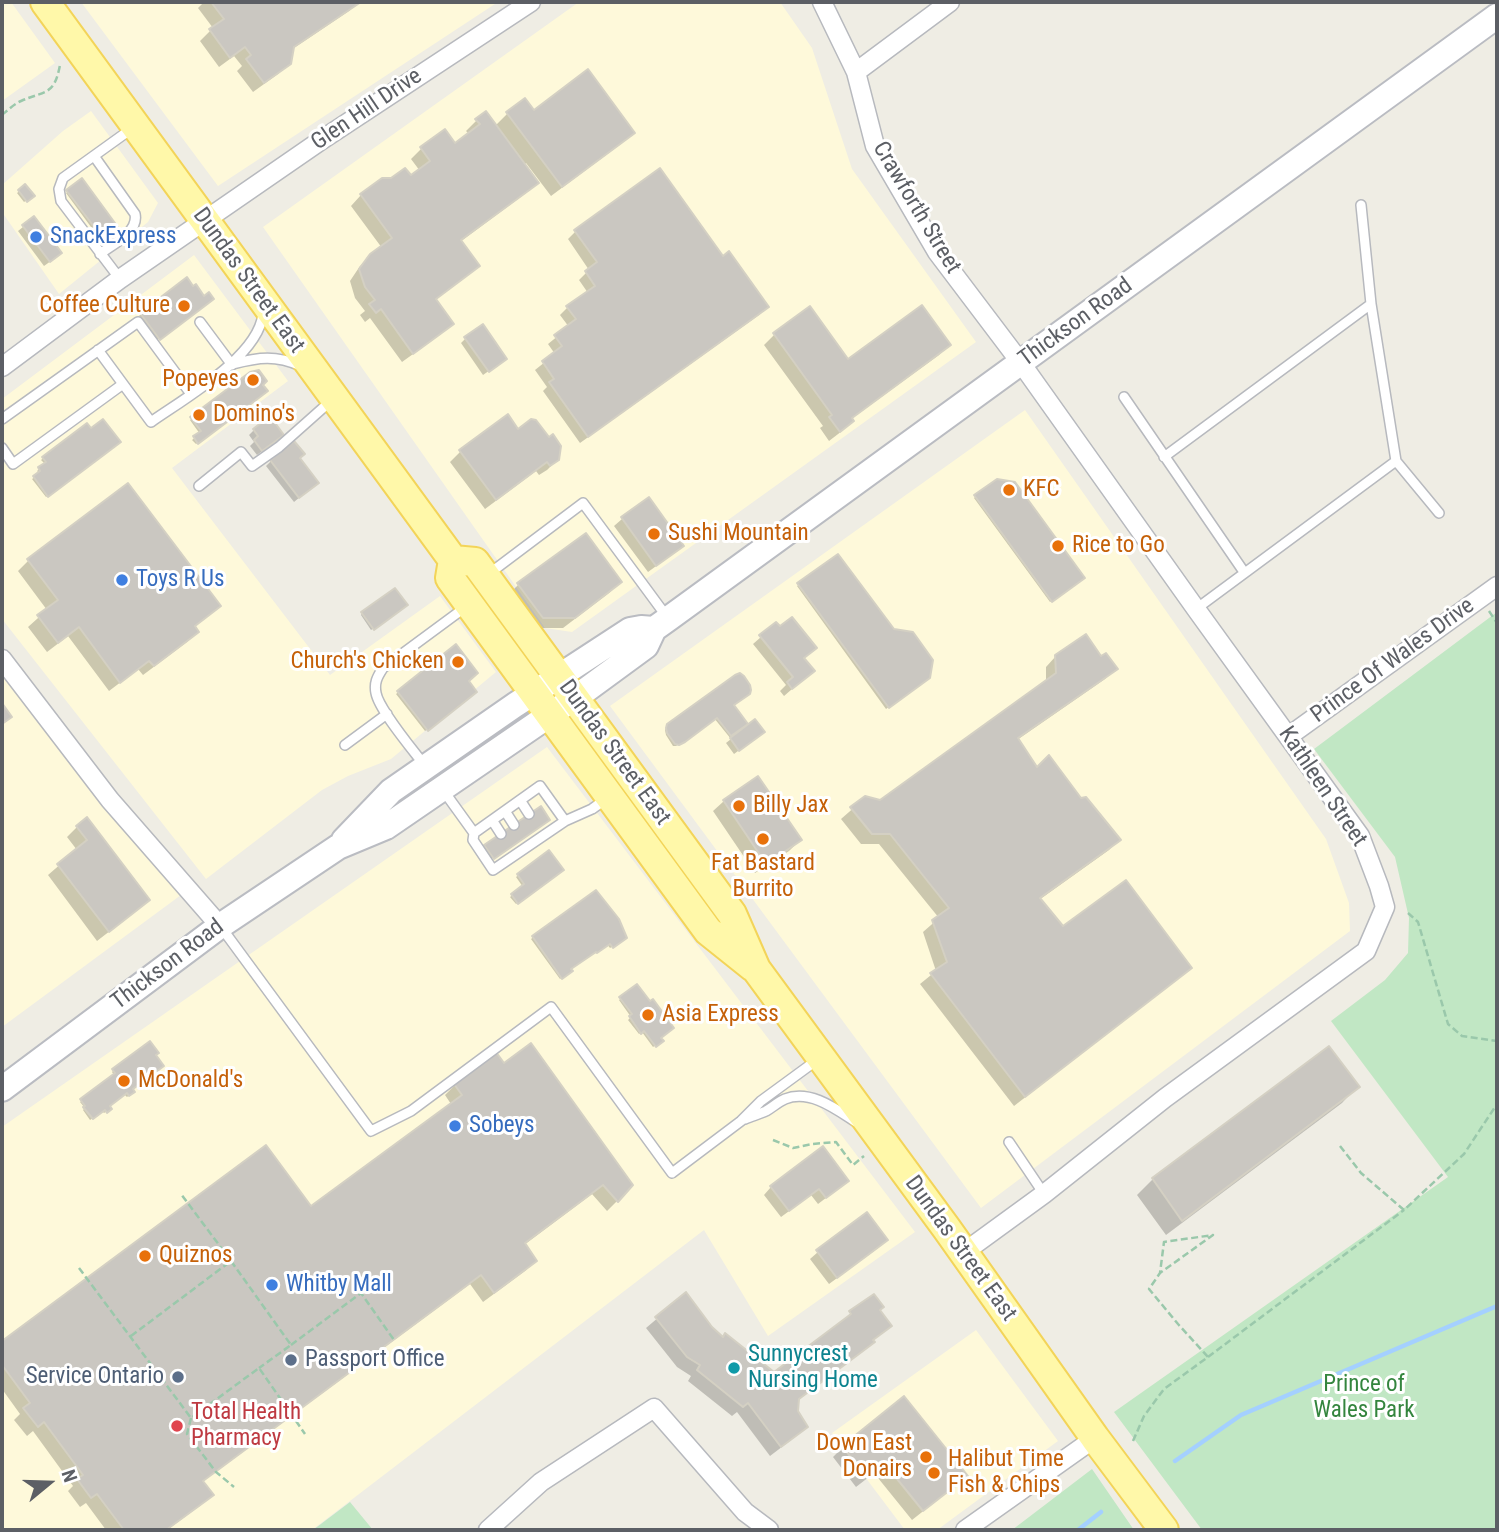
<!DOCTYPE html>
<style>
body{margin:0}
#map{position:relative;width:1499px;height:1532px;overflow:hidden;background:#efede4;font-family:"Roboto Condensed",sans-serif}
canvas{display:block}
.frame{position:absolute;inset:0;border:4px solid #5c5f65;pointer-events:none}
.north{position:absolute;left:14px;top:1448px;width:70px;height:70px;-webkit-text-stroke:5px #fff;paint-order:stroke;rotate:71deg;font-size:19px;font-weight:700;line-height:28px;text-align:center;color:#5c5f65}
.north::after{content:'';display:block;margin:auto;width:24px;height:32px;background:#5c5f65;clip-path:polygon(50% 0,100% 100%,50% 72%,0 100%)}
</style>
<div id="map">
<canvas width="1499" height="1532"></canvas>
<div class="frame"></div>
<div class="north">N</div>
</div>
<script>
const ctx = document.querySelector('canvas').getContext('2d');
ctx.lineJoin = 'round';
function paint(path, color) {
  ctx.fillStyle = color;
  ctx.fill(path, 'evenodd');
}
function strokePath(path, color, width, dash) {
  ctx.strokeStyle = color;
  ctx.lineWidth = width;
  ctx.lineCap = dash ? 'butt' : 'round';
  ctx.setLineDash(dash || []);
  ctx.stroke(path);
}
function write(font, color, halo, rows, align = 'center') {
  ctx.font = font + ' "Roboto Condensed",sans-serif';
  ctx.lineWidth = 6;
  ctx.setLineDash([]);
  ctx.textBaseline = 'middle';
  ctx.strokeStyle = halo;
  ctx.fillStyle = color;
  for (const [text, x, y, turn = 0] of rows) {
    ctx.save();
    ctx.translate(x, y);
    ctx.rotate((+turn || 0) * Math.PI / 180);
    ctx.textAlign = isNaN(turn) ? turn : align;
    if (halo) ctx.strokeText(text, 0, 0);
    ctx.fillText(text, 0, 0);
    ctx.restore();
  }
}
paint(new Path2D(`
 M2,2H11L55,63L2,101Z
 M81,2H498L218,186Z
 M579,2H780L812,48L852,169L976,342L572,632L545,628L263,227Z
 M91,111L158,203L148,222L59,294L2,212V185L63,131Z
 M194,255L288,381L172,468L330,675L440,596L496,672L391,759L348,776L322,790L206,879L2,619V399Z
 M1025,410L1326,839L1349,903L1350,931L981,1208L610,706Z
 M2,670L181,895L2,1027Z
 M547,747L915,1232L768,1336L704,1230L312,1530H2V1127Z
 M976,1330L1058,1441L937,1530H905L832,1433Z`), '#fef9da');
paint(new Path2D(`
 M1497,612V1530H1202L1114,1412L1448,1177L1331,1021L1385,980L1408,953L1409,918L1395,857L1314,749Z
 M1092,1469L1134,1530H1012Z
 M350,1502L373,1530H313Z`), '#c1e7c4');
paint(new Path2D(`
 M204,2H359L349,11L291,50L289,63L278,74L253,92L237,71L242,66L234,56L219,67L200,41L213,28L198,8Z
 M525,101L533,112L633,133L622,143L551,196L526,163L523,165L536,183L526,193L460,242L477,266L467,276L435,300L452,324L441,334L402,362L370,318L365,322L360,315L365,311L355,298L350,281L360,266L382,248L351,206L361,195L383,180L410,178L420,171L411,159L421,149L444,132L454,145L469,134L466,131L477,120L495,126L507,114Z
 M660,171L722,258L767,307L759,315L580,443L543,391L547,387L535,370L555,354L548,344L569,327L560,315L568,307L588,293L579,280L589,270L568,239L575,232Z
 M82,181L121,233L105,246L66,193Z
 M25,187L32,196L24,202L17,193Z
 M33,219L55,258L44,266L18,231Z
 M204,298L210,301L157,340L139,316L141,314Z
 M809,309L848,361L949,344L939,355L851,419L852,421L842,431L829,441L820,428L823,426L764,345L774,335Z
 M466,338L500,363L483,375L461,343Z
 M251,373L265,391L196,444L192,440L200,434L190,420Z
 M87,425L90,430L118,442L46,497L32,479L40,474L37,471L45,464L41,460Z
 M254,430L277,440L257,455L250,446L254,442L249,435Z
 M518,431L558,459L547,470L539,475L536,471L485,509L450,462L460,452Z
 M298,458L312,487L294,502L266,466L271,461Z
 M976,496L1081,580L1050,602L974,498Z
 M649,499L674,553L648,572L614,526L622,519Z
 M837,556L926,679L886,709L797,586Z
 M28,561L219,606L194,627L197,631L187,642L143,675L138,669L109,691L68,636L47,652L28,627L47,610L18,571Z
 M620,582L609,593L563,628H532L508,595L518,585Z
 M403,607L371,630L361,615L362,613Z
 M761,637L803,659L813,671L784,696L780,691L786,685L753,644Z
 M455,647L467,681L475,692L425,731L396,694Z
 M1056,656L1101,658L1116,669L1105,679L1017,740L1036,769L1081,801L1119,839L1109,850L1039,900L1062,929L1190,968L1179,978L1014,1106L920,984L936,971L923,932L939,918L879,844H861L841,819L865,798L881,802L1046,682V667Z
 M732,706L748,726L758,736L734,754L726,743L731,739L714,718L676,746H673L666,735L665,730L668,726Z
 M724,801L800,840L789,851L755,873L713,811Z
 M546,821L491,859L484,848L485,847Z
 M77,827L148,900L137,910L97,941L48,875L77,850L67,837Z
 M549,853L561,870L516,904L510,897L523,887L516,877Z
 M595,892L623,939L610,948L607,944L594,953V952L569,969L570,971L560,979L531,939Z
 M637,987L650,1003L659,1038L661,1041L653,1047L642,1032L639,1034L628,1020L631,1017L619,1000Z
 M1329,1049L1357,1087L1342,1103L1166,1235L1137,1195L1153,1179Z
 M504,1065L631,1185L617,1201L607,1211L592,1194L524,1245L535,1261L525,1271L483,1302L470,1284L202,1482L211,1495L201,1505L167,1530H106L86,1503L80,1507L68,1491L73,1486L33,1431L27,1436L14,1420L20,1414L2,1389V1343L266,1148L311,1209L451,1104L445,1095L455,1085Z
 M114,1070L132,1092L127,1097L124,1094L108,1106L110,1109L104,1113L102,1111L90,1120L83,1110L85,1108L80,1102L114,1075L112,1072Z
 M771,1187L839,1188L818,1204L811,1195L781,1217L764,1195Z
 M886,1240L878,1248L829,1284L810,1259L818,1252Z
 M686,1294L711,1328L774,1374L840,1323L851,1313L878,1310L889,1325L862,1352L797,1401L796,1412L806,1426L795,1437L770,1456L737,1412L732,1416L688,1381L691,1376L677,1367L646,1328Z
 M843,1447L966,1476L955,1486L912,1520L874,1473L856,1487L833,1457Z`), '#0003');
strokePath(new Path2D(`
 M1175,1461L1241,1415L1497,1306
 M1078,1530L1101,1512`), '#a4d0ff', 4.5);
const building = new Path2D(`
 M211,2H361L294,47L291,64L264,83L246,59L251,55L245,47L230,58L209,29L224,19Z
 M588,69L635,133L562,187L506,112L525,98L534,110Z
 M486,111L539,183L461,240L480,266L436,299L454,324L413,354L381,309L376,313L369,304L375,300L365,287L359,269L370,254L392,238L360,194L382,178H391L405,168L411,175L430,161L420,147L445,129L455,143L480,124L475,119Z
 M660,168L723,256L729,251L769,307L588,437L549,382L554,379L542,361L562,346L554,335L576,319L566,306L595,286L585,271L597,262L574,230Z
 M82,178L123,234L108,245L66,190Z
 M25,184L35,196L27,202L18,190Z
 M34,216L62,253L50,262L22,225Z
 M187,277L193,286L196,284L204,296L209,292L214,299L160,340L140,313Z
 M922,305L951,345L852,418L854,421L840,432L829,417L832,415L773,333L810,306L848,359Z
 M483,324L507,359L489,372L464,337Z
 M259,370L267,381L263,385L268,391L198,444L193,436L201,431L190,417L250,372Z
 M508,414L518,429L531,419L536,420L549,437L553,434L561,446L559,460L550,466L547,462L496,500L459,450Z
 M270,416L284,435L262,451L254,440L258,436L253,429Z
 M103,419L121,442L48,497L33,476L40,471L38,467L46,462L42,457L87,423L91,428Z
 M294,441L305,454L300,458L319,483L299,498L270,460Z
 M997,479L1015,482L1085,578L1052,602L974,495Z
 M128,483L221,606L195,626L199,632L154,666L149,661L120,683L79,627L58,643L37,615L58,600L27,559Z
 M649,497L684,546L656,566L621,517Z
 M586,533L622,582L575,618H543L517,583Z
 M838,554L894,629L913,632L933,660L930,678L889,708L797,583Z
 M395,588L408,605L374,630L361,612Z
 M792,617L817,648L804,658L815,671L792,689L787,682L793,677L759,635L776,622L780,626Z
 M1086,634L1101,656L1106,653L1118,669L1018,738L1037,767L1049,755L1081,798L1086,797L1121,840L1040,898L1063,926L1126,880L1192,968L1025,1097L930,973L947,962L932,920L949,908L890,834H872L850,807L865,796L880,800L1056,673L1055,655Z
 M456,644L478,673L469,681L477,692L428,731L397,691Z
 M740,673L744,676L750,685L751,690L750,694L734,705L748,724L731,736L717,718L685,742L679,745L675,744L667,733L666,728L667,724L735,675Z
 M2,703L12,717L2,724Z
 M755,719L765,732L739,751L730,738Z
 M758,776L802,840L766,864L723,800Z
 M541,806L550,820L494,859L484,845Z
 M87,817L150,900L109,932L57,864L87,840L76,826Z
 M549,850L564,870L518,904L511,894L524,884L517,874Z
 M596,890L619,919L627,938L613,948L610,944L597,953L596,952L571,969L573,971L562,979L532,936Z
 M637,984L650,1001L653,999L674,1028L661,1038L664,1041L656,1047L644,1031L641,1034L629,1016L632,1014L619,997Z
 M150,1041L159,1053L156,1055L164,1066L133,1089L135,1092L129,1096L127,1093L110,1106L112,1109L107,1113L105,1110L93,1119L83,1107L85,1106L80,1099L115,1073L112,1069Z
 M531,1043L633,1185L618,1202L603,1185L525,1243L537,1261L494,1293L481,1275L203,1481L214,1495L166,1530H124L97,1494L91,1498L77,1479L83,1475L44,1422L38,1427L23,1408L30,1403L2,1365V1341L266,1145L311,1206L462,1095L454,1084L496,1052L504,1063Z
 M1329,1046L1360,1087L1182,1221L1152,1178Z
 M823,1146L849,1181L826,1198L819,1189L789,1211L770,1186Z
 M867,1212L888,1240L837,1278L816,1250Z
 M686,1292L712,1327L723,1337L725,1333L774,1372L851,1314L849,1311L874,1294L884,1307L880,1310L892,1326L873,1340L875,1342L799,1399L798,1411L808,1427L781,1447L748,1403L743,1407L697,1370L700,1365L687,1357L655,1317Z
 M904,1396L968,1476L923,1511L885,1464L867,1478L842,1446Z`);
paint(building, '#cac7c1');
strokePath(building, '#d4d0c3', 2);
const service = new Path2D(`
 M94,156L135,214C139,232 113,244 100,254
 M1361,205L1371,304L1396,461L1439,513
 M120,279L61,201L59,189L63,178L134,127
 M200,322L232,365
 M98,350L123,384
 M233,364C259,357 276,355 301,366
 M1124,397L1244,572
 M2,419L138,322L191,394
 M2,448L13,464L123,384L151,422C185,398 258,357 263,314
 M1164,457L1371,304
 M199,486L241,452L252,466L279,447L333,399
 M490,573L583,503L667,617
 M1196,609L1396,461
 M345,745L387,714
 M425,766C413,750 379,710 376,693C374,683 377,677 383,668L467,606
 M443,790L474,833L540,786L565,821L493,870L473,840L474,833
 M520,800L529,814
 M505,811L514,825
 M492,820L501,834
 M565,821L592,809L606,799
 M221,927L371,1131L411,1111L551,1007L672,1173L741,1121L761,1101L817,1060
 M745,1119C752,1116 760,1114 766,1111C773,1107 778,1102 785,1099C810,1089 836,1109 856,1122
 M1009,1142L1044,1194`);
const minor = new Path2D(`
 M822,2L856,72L875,146L937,252L1021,363L1196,609L1360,836L1379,886L1385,907L1366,951L1165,1098L1044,1194L963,1253
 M856,72L950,2
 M2,367L120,279L320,141L531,2
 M2,659L110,800L220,926
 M1289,736L1497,586
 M488,1530L541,1482L654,1408L745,1512L769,1530
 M965,1530L1095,1438`);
const secondary = new Path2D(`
 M344,840L391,791L515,705L630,630L641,628L654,629
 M2,1089L220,926L338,847L386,827L586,690L646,646L654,629L668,619L1497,16`);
const primary = new Path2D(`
 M45,2L453,560L450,578L708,931L753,967
 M453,560L475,562L732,914L756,969L947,1229L1095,1438L1164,1530`);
strokePath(service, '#b7b9be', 12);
strokePath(minor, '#b7b9be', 21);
strokePath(secondary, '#babcc2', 28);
strokePath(primary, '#f3d459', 32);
strokePath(new Path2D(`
 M2,115C8,110 14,104 21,101C46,90 54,96 60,65
 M1489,611L1497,623
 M1408,913L1418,922L1448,1024L1462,1036L1497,1041
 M773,1140L793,1148L812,1144L836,1142L853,1165L864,1156
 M1340,1146L1361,1173L1404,1210L1464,1154L1497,1104
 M231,1261L291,1345L259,1368
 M79,1268L191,1418L259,1368L305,1434
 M131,1336L231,1261L181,1194
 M291,1345L361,1293L394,1340
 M1208,1357L1404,1210
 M191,1418L187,1434L216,1472L234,1487
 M1133,1441L1144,1416L1164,1389L1208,1357L1178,1324L1149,1289L1160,1273L1164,1242L1213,1235L1160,1273`), '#9ac8ab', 2.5, [7, 3.5]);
strokePath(service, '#fff', 9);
strokePath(minor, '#fff', 18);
strokePath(secondary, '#fff', 24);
strokePath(primary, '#fff8a9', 28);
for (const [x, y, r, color] of [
 [36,237,7,"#3f7fe0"],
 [184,306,7,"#e8710a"],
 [253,380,7,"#e8710a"],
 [199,415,7,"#e8710a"],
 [1009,490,7,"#e8710a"],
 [654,534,7,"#e8710a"],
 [1058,546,7,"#e8710a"],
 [122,580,7,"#3f7fe0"],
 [458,662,7,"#e8710a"],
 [739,806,7,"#e8710a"],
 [763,839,7,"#e8710a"],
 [648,1015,7,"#e8710a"],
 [124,1081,7,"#e8710a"],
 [455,1126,7,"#3f7fe0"],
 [145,1256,7,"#e8710a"],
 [272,1285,7,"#3f7fe0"],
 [291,1360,7,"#5c6f8a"],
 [734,1368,7,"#0f9aa8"],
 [178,1377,7,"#5c6f8a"],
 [177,1426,7,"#e0444e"],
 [926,1457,7,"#e8710a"],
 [934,1473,7,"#e8710a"]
]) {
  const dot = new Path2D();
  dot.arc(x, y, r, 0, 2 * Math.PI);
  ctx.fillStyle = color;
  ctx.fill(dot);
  strokePath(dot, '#fff', 2.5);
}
write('23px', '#5c5f65', '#fff', [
 ["Glen Hill Drive",367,110,-34],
 ["Crawforth Street",916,208,59],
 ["Dundas Street East",248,281,54],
 ["Thickson Road",1076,323,-36],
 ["Prince Of Wales Drive",1393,661,-36],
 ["Dundas Street East",614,753,54],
 ["Kathleen Street",1322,787,56],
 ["Thickson Road",168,965,-37],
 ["Dundas Street East",960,1249,54]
]);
write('23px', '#366cbe', '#fff', [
 ["SnackExpress",50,237],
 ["Toys R Us",136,580],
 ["Sobeys",469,1126],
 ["Whitby Mall",286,1285]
], 'left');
write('23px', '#c56008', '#fff', [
 ["Coffee Culture",170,306,"right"],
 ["Popeyes",239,380,"right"],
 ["Domino's",213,415],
 ["KFC",1023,490],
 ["Sushi Mountain",668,534],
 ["Rice to Go",1072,546],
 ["Church's Chicken",444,662,"right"],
 ["Billy Jax",753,806],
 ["Fat Bastard",763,864,"center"],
 ["Burrito",763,890,"center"],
 ["Asia Express",662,1015],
 ["McDonald's",138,1081],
 ["Quiznos",159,1256],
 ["Down East",912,1444,"right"],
 ["Donairs",912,1470,"right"],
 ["Halibut Time",948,1460],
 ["Fish & Chips",948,1486]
], 'left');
write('23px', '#0d838f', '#fff', [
 ["Sunnycrest",748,1355],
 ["Nursing Home",748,1381]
], 'left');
write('23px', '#4e5e75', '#fff', [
 ["Passport Office",305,1360],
 ["Service Ontario",164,1377,"right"]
], 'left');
write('23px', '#34853e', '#fff', [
 ["Prince of",1364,1385],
 ["Wales Park",1364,1411]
]);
write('23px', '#be3a42', '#fff', [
 ["Total Health",191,1413],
 ["Pharmacy",191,1439]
], 'left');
</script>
